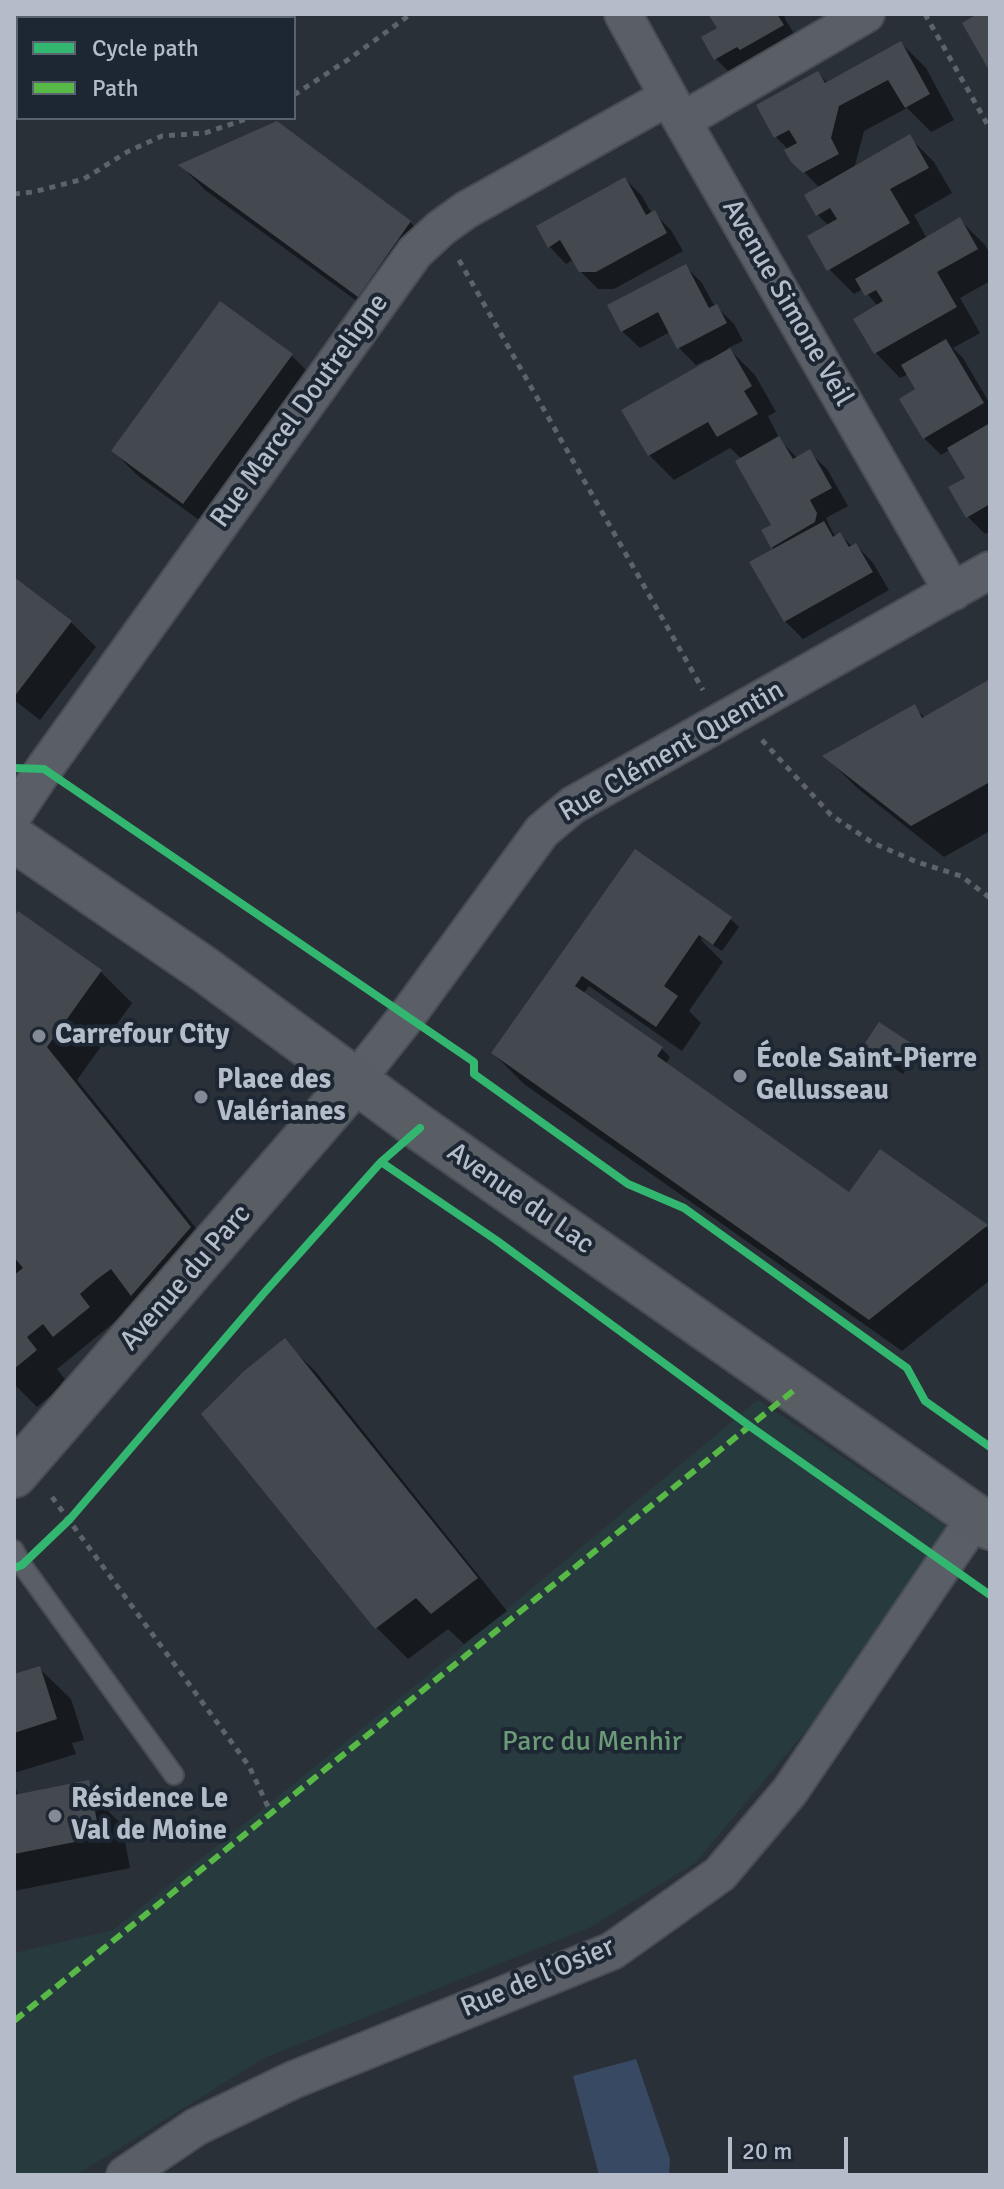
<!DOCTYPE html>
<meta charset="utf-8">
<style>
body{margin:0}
#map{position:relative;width:1004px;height:2189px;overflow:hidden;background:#2a3038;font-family:Signika,sans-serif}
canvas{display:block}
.frame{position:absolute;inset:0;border:16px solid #b4bcc9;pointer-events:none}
.legend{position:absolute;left:16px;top:16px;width:280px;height:104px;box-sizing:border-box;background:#1d2633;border:2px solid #59626f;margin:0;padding:10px 14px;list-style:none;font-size:24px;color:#b4bcc9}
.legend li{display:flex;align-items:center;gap:16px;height:40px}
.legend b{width:40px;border:2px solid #59626f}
.scale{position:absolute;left:728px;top:2137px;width:120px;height:36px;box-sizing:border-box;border:4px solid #b4bcc9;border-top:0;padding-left:10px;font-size:24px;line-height:28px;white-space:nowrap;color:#b4bcc9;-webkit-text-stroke:6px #1d2633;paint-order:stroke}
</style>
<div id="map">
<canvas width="1004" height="2189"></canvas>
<div class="frame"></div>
<ul class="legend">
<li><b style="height:10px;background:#33b770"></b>Cycle path</li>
<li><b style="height:10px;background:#58b947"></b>Path</li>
</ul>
<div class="scale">20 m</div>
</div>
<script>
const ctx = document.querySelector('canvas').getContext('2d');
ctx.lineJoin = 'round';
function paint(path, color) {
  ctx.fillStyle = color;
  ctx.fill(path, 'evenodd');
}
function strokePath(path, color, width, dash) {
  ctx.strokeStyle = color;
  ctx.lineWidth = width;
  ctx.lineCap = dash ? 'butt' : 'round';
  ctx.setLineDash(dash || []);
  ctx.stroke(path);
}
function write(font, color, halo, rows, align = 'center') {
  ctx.font = font + ' Signika,sans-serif';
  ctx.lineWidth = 8;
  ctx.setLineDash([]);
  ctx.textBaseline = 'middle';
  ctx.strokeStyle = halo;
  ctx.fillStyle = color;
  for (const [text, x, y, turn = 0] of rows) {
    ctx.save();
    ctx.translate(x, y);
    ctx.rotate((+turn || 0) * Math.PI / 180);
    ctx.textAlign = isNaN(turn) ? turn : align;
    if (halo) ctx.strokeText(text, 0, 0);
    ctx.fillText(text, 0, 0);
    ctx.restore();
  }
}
paint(new Path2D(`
 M758,1400L948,1528L826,1707L695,1863L591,1927L264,2058L76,2175H14V1953L113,1930L417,1684Z`), '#273a3e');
paint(new Path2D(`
 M636,2059L670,2159L669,2175H599L573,2076Z`), '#384963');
paint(new Path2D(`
 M711,14H790L784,17L799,42L733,76L716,59L719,29Z
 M901,43L926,68L954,120L931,132L907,108L864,131L855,165L856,167L909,137L934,162L952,193L914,215L927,239L960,220L985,245L990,254V281L960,298L980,333L953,348L963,358L990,404V531L985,534L968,517L967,478L951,449L941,455L924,438L918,390L908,374L900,378L876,353L878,306L863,289L854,294L829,269V226L818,215L807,195L820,188L792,160L789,150L776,137L818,73L828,84Z
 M181,166L410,222L435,247L384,321L205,190Z
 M625,179L642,196L652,214L654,213L671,230L683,251L614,289H598L580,271L574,259L566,264L549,246Z
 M685,266L702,283L715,307H717L734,324L743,341L728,348L755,375L776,412L768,416L780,440L798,459L809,452L827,469L848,506L826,518L833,533L837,537L840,535L853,547L856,545L873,563L889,590L803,639L785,621L752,562L774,550L763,531L774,526L742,459L730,448L674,480L649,455L709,362L708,359L696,365L679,348L670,332L640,348L622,331Z
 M291,355L316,380L209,527L138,476L113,451Z
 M14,579L71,622L96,647L40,720L14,700Z
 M990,681V831L944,857L856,787L825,756L914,707L925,718Z
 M636,852L730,919L739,927L722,951L702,938L701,940L723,962L689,1011L701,1023L682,1051L589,986L583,994L662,1049L670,1057L666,1064L850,1195L880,1152L990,1230V1280L902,1351L524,1084L493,1053Z
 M14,920L100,971L132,1003L77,1080L221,1259L128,1311L57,1369L67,1382L37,1407L14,1384Z
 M909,1044L918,1052L903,1074L873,1054L865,1046Z
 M284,1341L316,1372L507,1611L464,1644L448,1629L408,1659L377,1628L204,1414Z
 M39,1668L71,1699L84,1740L72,1743L76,1754L14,1773V1676Z
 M14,1782L18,1796L88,1783L96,1791L99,1802L122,1825L130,1868L14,1891Z`), '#0007');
paint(new Path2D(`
 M708,14H777L784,25L740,50L737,47L714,60L701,37L717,28Z
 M977,14H990V72L962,23Z
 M901,41L930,94L905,108L888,80L839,106L831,138L839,154L803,173L791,162L784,150L797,143L789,130L774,138L756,105L818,71L825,83Z
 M277,121L411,221L358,297L178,165Z
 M910,134L929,168L890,189L910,223L827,271L807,236L837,219L830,208L816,216L804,195Z
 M625,177L646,215L655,210L667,233L596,272H579L560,240L548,248L536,226Z
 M960,217L978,249L937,272L957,307L874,354L853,319L883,301L876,290L865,296L855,279Z
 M686,264L709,308L717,304L727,323L677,349L658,312L621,332L607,305Z
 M220,301L293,354L183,504L111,451Z
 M946,339L984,403L923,439L899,399L915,389L901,365Z
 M730,348L752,386L744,391L758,414L717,437L708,422L648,456L621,410Z
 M990,423V504L966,518L948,487L965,478L947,448Z
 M779,436L793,459L810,449L832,488L810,500L817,513L815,522L771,548L761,530L771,525L735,461Z
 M824,521L833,537L840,532L849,547L856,543L873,572L784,622L749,562Z
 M14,577L72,621L14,697Z
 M990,679V782L911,826L822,756L915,704L922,718Z
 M635,849L732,917L713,945L699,935L664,986L678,996L656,1027L582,976L575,986L663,1047L657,1056L849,1192L880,1149L988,1225L869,1320L491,1053Z
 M18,911L102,970L47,1047L191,1227L131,1296L111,1269L96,1280L80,1294L90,1307L53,1337L43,1324L27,1337L37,1350L14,1369V1275L23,1268L14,1257V917Z
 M879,1022L911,1043L894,1067L863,1046Z
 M285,1338L478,1578L431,1614L416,1598L375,1629L201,1414L244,1371Z
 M40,1666L57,1719L14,1733V1674Z
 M89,1780L100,1837L14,1854V1795Z`), '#444950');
const lane = new Path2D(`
 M14,1550L22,1565L174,1775`);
const street = new Path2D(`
 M623,14L682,121L953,592
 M682,121L866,14
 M14,814L44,769L415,252L441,228L466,210L668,97
 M356,1080L407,1016L542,831L573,805L990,570
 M125,2175L196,2127L293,2080L612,1951L720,1874L790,1791L976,1517`);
const secondary = new Path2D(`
 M14,839L204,969L420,1128L990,1527
 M14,1475L356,1080`);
strokePath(lane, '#484c53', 22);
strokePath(street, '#484c53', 40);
strokePath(secondary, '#484c53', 48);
strokePath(new Path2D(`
 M925,14L990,129
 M294,95L349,59L411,14
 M14,194L33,192L84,179L127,152L162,136L205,133L249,118
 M459,260L703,690
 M762,740L831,815L873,843L917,862L961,876L990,898
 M52,1497L249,1766L271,1813`), '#5d636a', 5, [6, 6]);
strokePath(lane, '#5a5e66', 18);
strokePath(street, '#5a5e66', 36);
strokePath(secondary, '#595d64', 44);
strokePath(new Path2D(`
 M14,2021L793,1391`), '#58b947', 6, [12, 6]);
strokePath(new Path2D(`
 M14,768L44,769L474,1062V1074L628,1184L684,1208L907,1368L925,1401L990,1447
 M381,1162L496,1240L751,1427L990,1595
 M14,1568L22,1565L70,1519L264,1293L381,1162L420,1128`), '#33b770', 8);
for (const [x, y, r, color] of [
 [39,1036,8,"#848b96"],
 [740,1076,8,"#848b96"],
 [201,1097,8,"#848b96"],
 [55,1816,8,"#848b96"]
]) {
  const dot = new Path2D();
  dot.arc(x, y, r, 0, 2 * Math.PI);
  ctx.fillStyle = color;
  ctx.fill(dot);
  strokePath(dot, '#1d2633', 3);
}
write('28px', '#b4bcc9', '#1d2633', [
 ["Avenue Simone Veil",787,303,60],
 ["Rue Marcel Doutreligne",300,411,-54],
 ["Rue Clément Quentin",672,752,-30],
 ["Avenue du Lac",520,1199,35],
 ["Avenue du Parc",186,1278,-49],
 ["Rue de l’Osier",538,1978,-23]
]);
write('bold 28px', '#b4bcc9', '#1d2633', [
 ["Carrefour City",55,1036],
 ["École Saint-Pierre",756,1060],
 ["Gellusseau",756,1092],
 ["Place des",217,1081],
 ["Valérianes",217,1113],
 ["Résidence Le",71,1800],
 ["Val de Moine",71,1832]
], 'left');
write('28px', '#6b9a76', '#1d2633', [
 ["Parc du Menhir",592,1743]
]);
</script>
